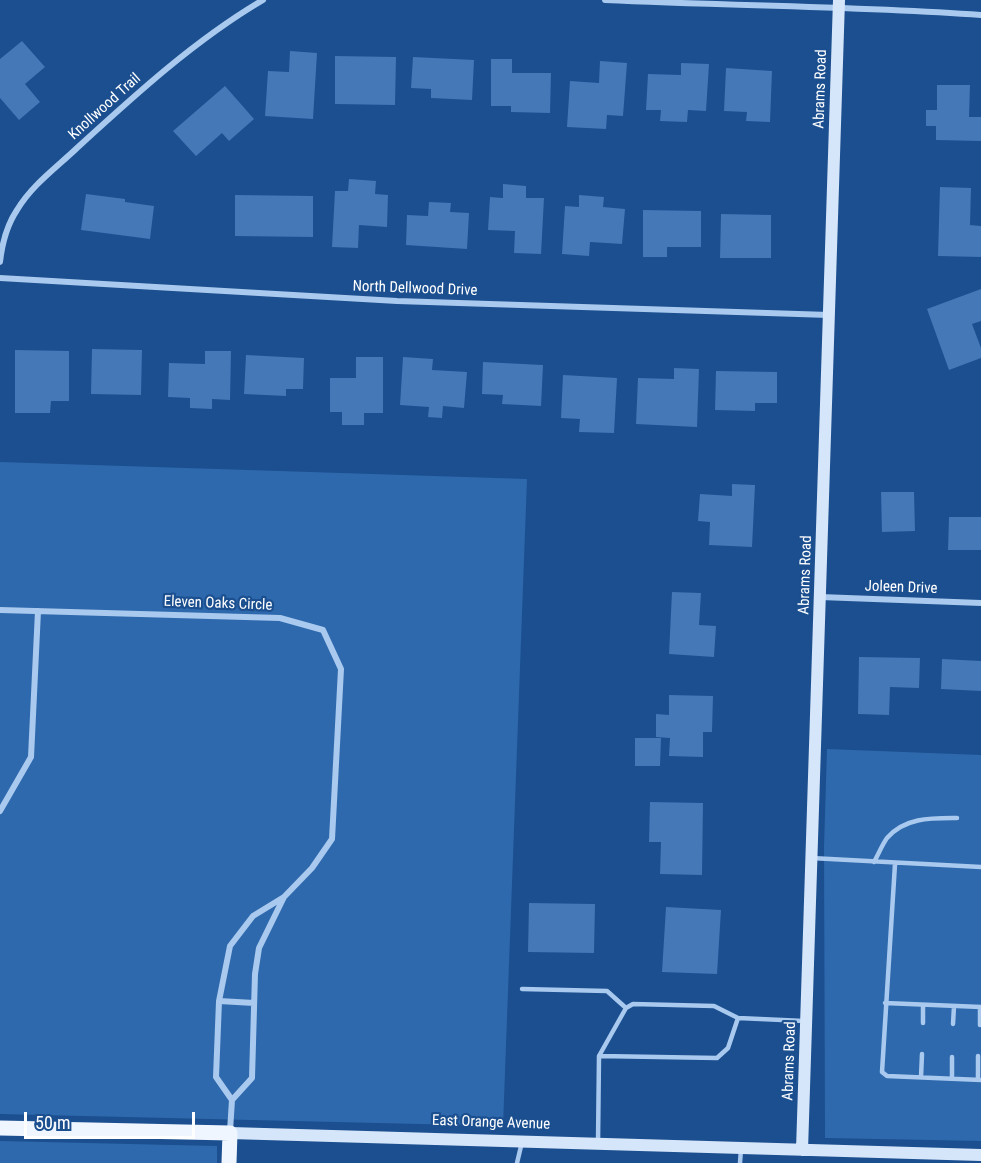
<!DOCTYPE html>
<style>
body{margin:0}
#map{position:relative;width:981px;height:1163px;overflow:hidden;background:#1b4f8f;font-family:"Roboto Condensed",sans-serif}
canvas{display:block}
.scale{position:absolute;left:24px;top:1112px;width:171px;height:27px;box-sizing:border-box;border:3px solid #fff;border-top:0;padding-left:8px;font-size:18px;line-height:21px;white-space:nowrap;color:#fff;-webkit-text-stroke:4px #1b4f8f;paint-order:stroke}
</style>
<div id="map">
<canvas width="981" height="1163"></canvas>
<div class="scale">50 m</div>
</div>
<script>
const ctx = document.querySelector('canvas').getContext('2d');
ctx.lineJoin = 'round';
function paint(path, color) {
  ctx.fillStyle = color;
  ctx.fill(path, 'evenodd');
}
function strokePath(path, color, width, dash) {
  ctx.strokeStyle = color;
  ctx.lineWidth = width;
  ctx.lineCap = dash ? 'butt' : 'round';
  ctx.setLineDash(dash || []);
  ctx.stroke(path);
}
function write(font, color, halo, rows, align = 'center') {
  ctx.font = font + ' "Roboto Condensed",sans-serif';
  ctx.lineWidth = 4.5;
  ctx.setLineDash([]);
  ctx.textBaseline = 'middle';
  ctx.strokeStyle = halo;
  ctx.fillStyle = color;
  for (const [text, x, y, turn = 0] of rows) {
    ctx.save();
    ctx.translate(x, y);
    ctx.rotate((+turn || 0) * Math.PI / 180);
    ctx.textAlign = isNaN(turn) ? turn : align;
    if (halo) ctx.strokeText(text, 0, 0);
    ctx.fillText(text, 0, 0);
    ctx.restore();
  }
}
paint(new Path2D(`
 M0,462L527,479L503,1126L0,1114Z
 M827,749L981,755V1141L825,1138L824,847Z
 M0,1141L217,1146V1163H0Z`), '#2e69ad');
paint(new Path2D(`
 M22,41L45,67L25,84L40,102L19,120L0,98V59Z
 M290,51L317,53L313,119L265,116L268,71L289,72Z
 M335,56L396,57L395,105L335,104Z
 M413,57L474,60L472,100L431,98V89L411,88Z
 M491,59H512V73H551L550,113L511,112V106H491Z
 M600,61L627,63L623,116L607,115L606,129L567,127L570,81L599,83Z
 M681,63L709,64L706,111L688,110L687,122L660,121L661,110H646L648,74L681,75Z
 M726,68L772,71L770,122L746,121L747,112L724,111Z
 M937,85H970L969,117H981V141L936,140V126H926V110H937Z
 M225,86L254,119L229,141L222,133L196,156L173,131Z
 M349,179L376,181L375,194L388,195L387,227L359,225L358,248L332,247L335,191H348Z
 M503,184L526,186V198H544L541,254L514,253L515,231L488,230L490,197L503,198Z
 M940,187L971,188L970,225L981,226V257L938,256Z
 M86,194L125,199V202L154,206L150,239L81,230Z
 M235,195L313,196V237L235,236Z
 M579,195L604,197L603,207L625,209L622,244L590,242L589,256L562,254L565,206L579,207Z
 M429,202L451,203L450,212L469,213L467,249L406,245L407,215L428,216Z
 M643,210L701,211V247H667V257H643Z
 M721,214L771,215V258H720Z
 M981,289V321L972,324L981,348V358L949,370L927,309Z
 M92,349L142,350L141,395L91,394Z
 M15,350L69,351V401H51L50,413H15Z
 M205,351H231L230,400L212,399V409L190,408V398L168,397L169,363L205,364Z
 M246,355L304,358L303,389H286V396L244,394Z
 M356,357H383V413H364V425H342V412H330V378H356Z
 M403,357L433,359L432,370L467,372L464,408L443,406L442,418L428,417L429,407L400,405Z
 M483,362L543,365L541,406L502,404L503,395L482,394Z
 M674,368L699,369L697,427L636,424L638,378L674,379Z
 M716,371L777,372V403H755V411L715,410Z
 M563,375L617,378L614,433L579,432L580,419L561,418Z
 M732,484L755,485L752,547L709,545L710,522L698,521L700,494L732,496Z
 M881,492H914L915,531L882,532Z
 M949,517H981V550H948Z
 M672,592L701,593L699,625L716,626L714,657L669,654Z
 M859,657L920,658L919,688L890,687L889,715L858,714Z
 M942,659L981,661V691L941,689Z
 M669,695L713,696L712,732H703V757L669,756L670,738L656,737V714L669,715Z
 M635,738H661L660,766H635Z
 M650,802L703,803L702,875L660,874L661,842H649Z
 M529,903L595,904L594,953L528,952Z
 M666,907L721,910L717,974L662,972Z`), '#4478b7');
strokePath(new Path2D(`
 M811,858L981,867
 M874,862C878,855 882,845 887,838C905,817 932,818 957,818
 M895,864L882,1072L887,1076L981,1080
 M522,989L607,991L626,1008
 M885,1003L981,1007
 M738,1018L714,1006L633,1004L626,1008L599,1056L717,1058L728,1048L738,1018L804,1021
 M923,1023V1005
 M953,1024L954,1006
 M980,1025V1007
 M921,1077L922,1054
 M952,1078V1057
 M978,1080V1056
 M598,1143L599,1056
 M517,1163L522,1142
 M740,1163L741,1149`), '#a9c9ee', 4.5);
strokePath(new Path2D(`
 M605,0C730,6 856,6 981,15
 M0,262C2,244 7,225 17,210C32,185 56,168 77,148C135,95 195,40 263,0
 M0,278L397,301L829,315
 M820,597L981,603
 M0,610L280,618L323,630L341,669L332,839L312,868L284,897L253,916L230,946L219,1001L216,1077L232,1100
 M0,811L31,757L38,611
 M219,1001L254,1003
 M230,1131L232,1100L252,1078L255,974L259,948L284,897`), '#a9c9ee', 6);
strokePath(new Path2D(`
 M230,1133L981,1155
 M802,1150L839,0`), '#d6e6fa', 12);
strokePath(new Path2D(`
 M0,1128L230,1133L229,1163`), '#f0f6ff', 15);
write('15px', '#fff', '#1b4f8f', [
 ["Abrams Road",821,89,-88],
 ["Knollwood Trail",105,107,-42],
 ["North Dellwood Drive",415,289,2],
 ["Abrams Road",806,575,-88],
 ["Joleen Drive",901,588,2],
 ["Eleven Oaks Circle",218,604,2],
 ["Abrams Road",790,1061,-88],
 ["East Orange Avenue",491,1123,2]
]);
</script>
